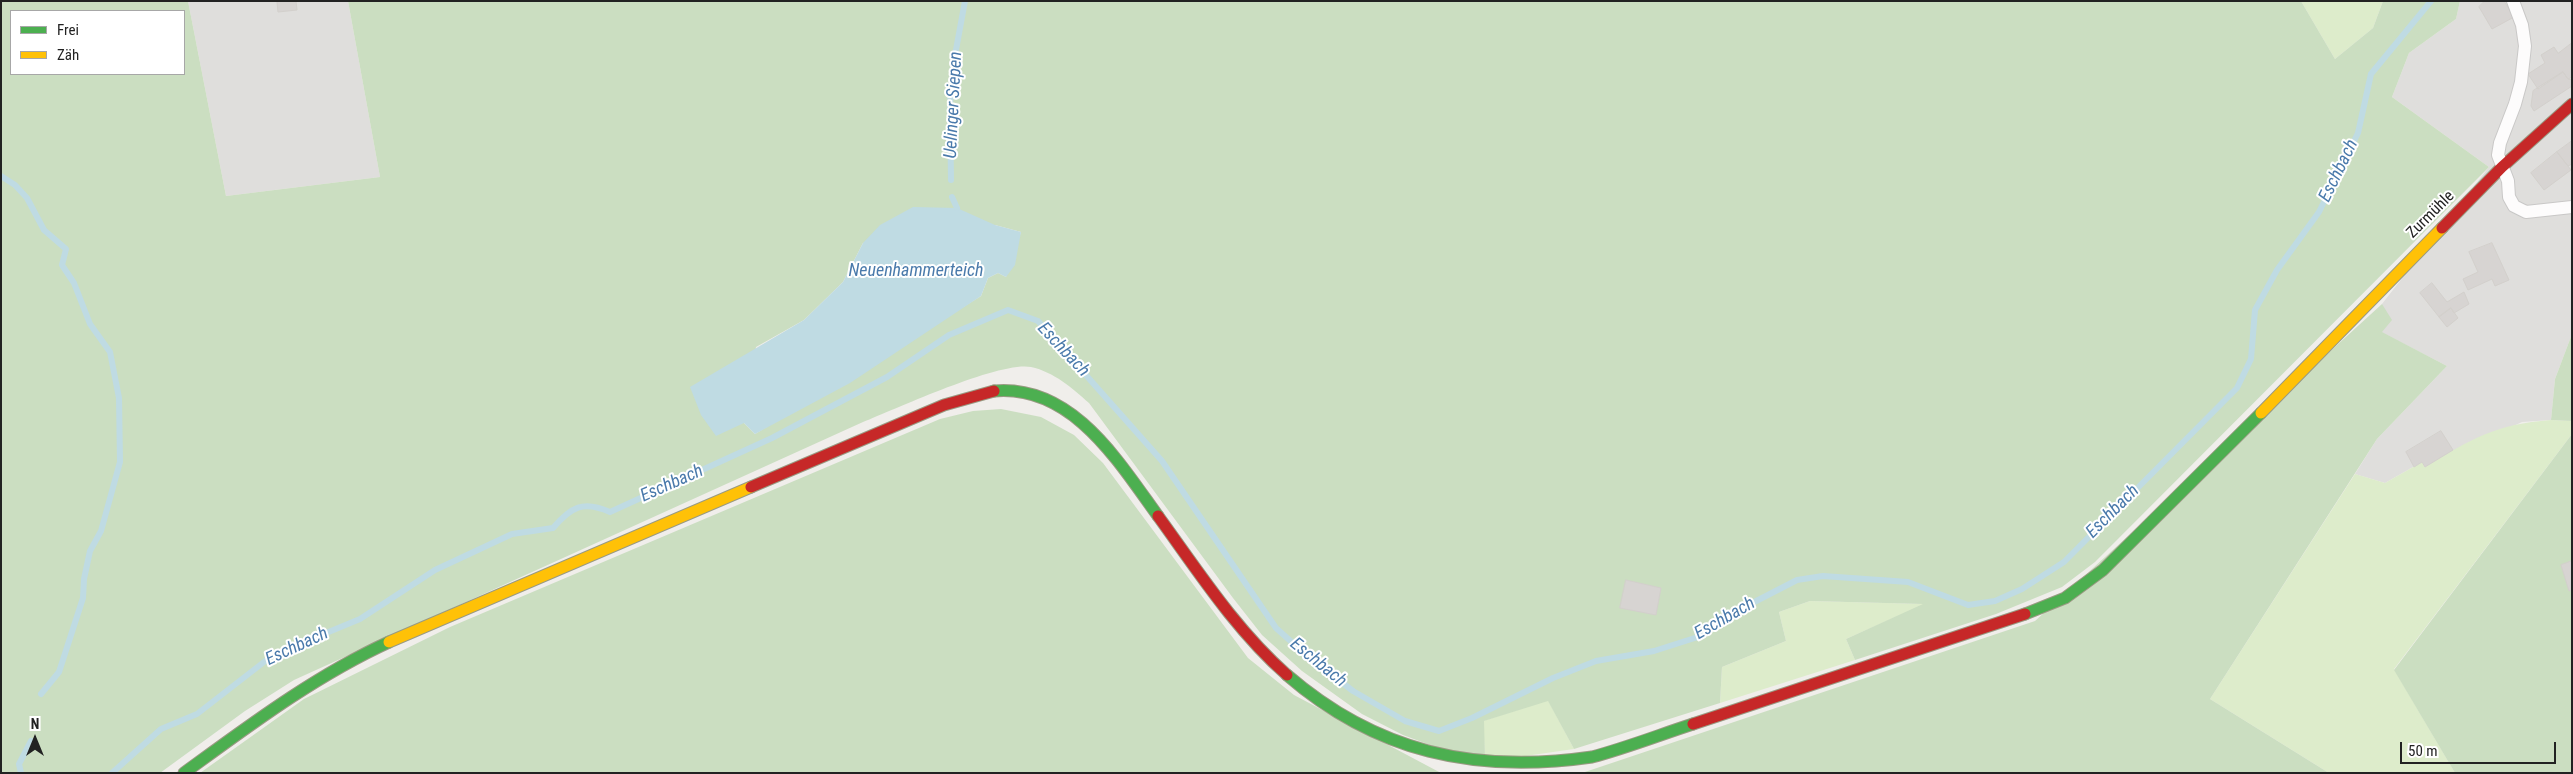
<!DOCTYPE html>
<meta charset="utf-8">
<style>
body{margin:0}
#map{position:relative;width:2573px;height:774px;overflow:hidden;background:#f0eeeb;font-family:"Roboto Condensed",sans-serif}
canvas{display:block}
.frame{position:absolute;inset:0;border:2px solid #222;pointer-events:none}
.legend{position:absolute;left:10px;top:10px;width:175px;height:65px;box-sizing:border-box;background:#fff;border:1px solid #a7a7a7;margin:0;padding:6px 9px;list-style:none;font-size:15px;color:#222}
.legend li{display:flex;align-items:center;gap:10px;height:25px}
.legend b{width:25px;border:1px solid #a7a7a7}
.north{position:absolute;left:10px;top:714px;width:50px;height:50px;-webkit-text-stroke:4px #fff;paint-order:stroke;rotate:0deg;font-size:14px;font-weight:700;line-height:20px;text-align:center;color:#222}
.north::after{content:'';display:block;margin:auto;width:18px;height:22px;background:#222;clip-path:polygon(50% 0,100% 100%,50% 72%,0 100%)}
.scale{position:absolute;left:2400px;top:742px;width:156px;height:22px;box-sizing:border-box;border:2px solid #222;border-top:0;padding-left:6px;font-size:15px;line-height:18px;white-space:nowrap;color:#222;-webkit-text-stroke:4px #fff;paint-order:stroke}
</style>
<div id="map">
<canvas width="2573" height="774"></canvas>
<div class="frame"></div>
<ul class="legend">
<li><b style="height:6px;background:#4caf50"></b>Frei</li>
<li><b style="height:6px;background:#ffc107"></b>Zäh</li>
</ul>
<div class="north">N</div>
<div class="scale">50 m</div>
</div>
<script>
const ctx = document.querySelector('canvas').getContext('2d');
ctx.lineJoin = 'round';
function paint(path, color) {
  ctx.fillStyle = color;
  ctx.fill(path, 'evenodd');
}
function strokePath(path, color, width, dash) {
  ctx.strokeStyle = color;
  ctx.lineWidth = width;
  ctx.lineCap = dash ? 'butt' : 'round';
  ctx.setLineDash(dash || []);
  ctx.stroke(path);
}
function write(font, color, halo, rows, align = 'center') {
  ctx.font = font + ' "Roboto Condensed",sans-serif';
  ctx.lineWidth = 4;
  ctx.setLineDash([]);
  ctx.textBaseline = 'middle';
  ctx.strokeStyle = halo;
  ctx.fillStyle = color;
  for (const [text, x, y, turn = 0] of rows) {
    ctx.save();
    ctx.translate(x, y);
    ctx.rotate((+turn || 0) * Math.PI / 180);
    ctx.textAlign = isNaN(turn) ? turn : align;
    if (halo) ctx.strokeText(text, 0, 0);
    ctx.fillText(text, 0, 0);
    ctx.restore();
  }
}
paint(new Path2D(`
 M188,1H348L380,177L226,196Z
 M2460,1H2572V334L2555,379L2551,420L2522,422L2425,467L2422,462L2385,483L2355,474L2377,439L2447,366L2381,332L2382,304L2489,167L2392,97L2409,53L2456,19Z`), '#dfdedc');
paint(new Path2D(`
 M2301,1H2383L2373,28L2335,59Z
 M2551,420L2572,421V434L2394,669L2455,773H2329L2210,699L2355,474L2385,483L2422,462L2425,467C2471,439 2496,424 2551,420Z
 M1810,601L1925,604L1846,639L1855,660L1720,703L1722,667L1786,641L1779,612Z
 M1548,700L1574,749L1518,757H1485L1483,721Z`), '#ddeccb');
paint(new Path2D(`
 M1,1H188L226,196L380,177L348,1H2301L2335,59L2373,28L2383,1H2460L2456,19L2409,53L2392,97L2489,167L2095,562L2062,587L1996,614L1855,660L1846,639L1923,604L1810,601L1779,612L1786,641L1722,667L1720,703L1574,749L1548,701L1484,721L1485,757L1446,751L1403,735L1362,714L1302,671L1262,635L1233,598L1089,403C1072,388 1054,372 1031,367C999,361 896,409 863,422L294,680L245,711L160,773H1ZM11,11H184V74H11ZM995,225L1021,232L1006,277L998,273L988,278L981,296L755,434L744,423L756,347L804,320L843,282L863,243Z
 M2382,304L2392,320L2382,332L2447,366L2377,439L2210,699L2329,773H1582L2035,621Z
 M2572,334V421L2551,420L2555,379Z
 M1001,409L1041,417L1074,435L1103,463L1248,658L1294,695L1441,773H200L304,699L450,627L940,419L973,411Z
 M2572,434V773H2455L2394,670Z`), '#cbdec1');
paint(new Path2D(`
 M913,207L957,208L995,225L1021,232L1015,265L1006,277L998,273L988,278L981,296L850,383L755,434L744,423L716,436L701,415L690,387L804,320L843,282L863,243L880,225Z`), '#bfdbe3');
strokePath(new Path2D(`
 M1,176L15,185L27,198L44,230L66,249L62,265L74,283L90,324L110,352L119,398L120,462L101,531L90,551L84,579L83,598L59,672L41,694
 M951,180L950,104L953,66L965,1
 M952,197L957,208
 M21,773L19,764L31,741
 M112,773L161,729L197,714L273,655L360,619L435,570L512,534L553,528C571,507 583,500 610,512L772,438L887,377L949,335L1008,310L1038,321L1162,461L1276,628L1305,654L1353,691L1405,721L1439,731L1472,718L1553,678L1596,661L1654,651L1701,636L1733,613L1797,580L1823,576L1908,582L1968,605L1995,601L2022,589L2064,562L2237,388L2251,359L2255,310L2277,270L2319,212L2358,133L2371,74L2431,1`), '#bfdbe3', 6);
const building = new Path2D(`
 M296,1L297,10L278,12L277,2Z
 M2485,1H2504L2514,17L2492,29L2479,7Z
 M2572,43V77L2568,79L2563,72L2538,89L2528,74L2545,63L2541,55L2554,47L2558,53Z
 M2563,72L2568,79L2572,80V86L2534,111L2531,106L2533,91Z
 M2572,141V164L2568,166L2557,152Z
 M2557,152L2571,170L2544,190L2531,173Z
 M2492,243L2509,280L2495,286L2492,279L2468,290L2463,279L2478,272L2469,252Z
 M2432,283L2447,302L2464,292L2469,304L2454,313L2451,308L2439,317L2420,293Z
 M2451,308L2458,318L2447,327L2439,317Z
 M2441,431L2453,450L2425,467L2422,462L2414,467L2406,452Z
 M2572,561V590L2569,591L2561,565Z
 M1626,580L1661,588L1656,615L1620,608Z`);
paint(building, '#d7d4d2');
strokePath(building, '#d3d0cc', 1);
const lane = new Path2D(`
 M2513,1L2522,25L2525,46L2521,82L2515,104L2500,143L2498,155L2508,181L2509,197L2514,206L2526,212L2572,207`);
const fast = new Path2D(`
 M994,391C1072,384 1118,461 1158,516
 M2025,614L2065,598L2103,570L2261,413
 M1287,675C1376,752 1475,774 1592,757C1626,748 1659,735 1693,724
 M184,773C250,725 315,676 389,642`);
const slow = new Path2D(`
 M2261,413L2442,228
 M389,642L751,487`);
const jam = new Path2D(`
 M2442,228L2502,167L2572,104
 M751,487L944,405L994,391
 M1158,516C1198,571 1235,629 1287,675
 M1693,724L2025,614`);
strokePath(lane, '#c9c8c7', 14);
strokePath(fast, '#999a82', 13);
strokePath(slow, '#999a82', 13);
strokePath(jam, '#999a82', 13);
strokePath(lane, '#fdfcfc', 12);
strokePath(fast, '#4caf50', 11);
strokePath(slow, '#ffc107', 11);
strokePath(jam, '#c62828', 11);
write('16px', '#222', '#fff', [
 ["Zurmühle",2431,215,-45]
]);
write('italic 18px', '#4a7aab', '#fff', [
 ["Uelinger Siepen",954,105,-87],
 ["Eschbach",2339,171,-64],
 ["Neuenhammerteich",916,271],
 ["Eschbach",1063,350,47],
 ["Eschbach",672,484,-24],
 ["Eschbach",2113,512,-45],
 ["Eschbach",1725,619,-30],
 ["Eschbach",297,647,-25],
 ["Eschbach",1318,663,39]
]);
</script>
